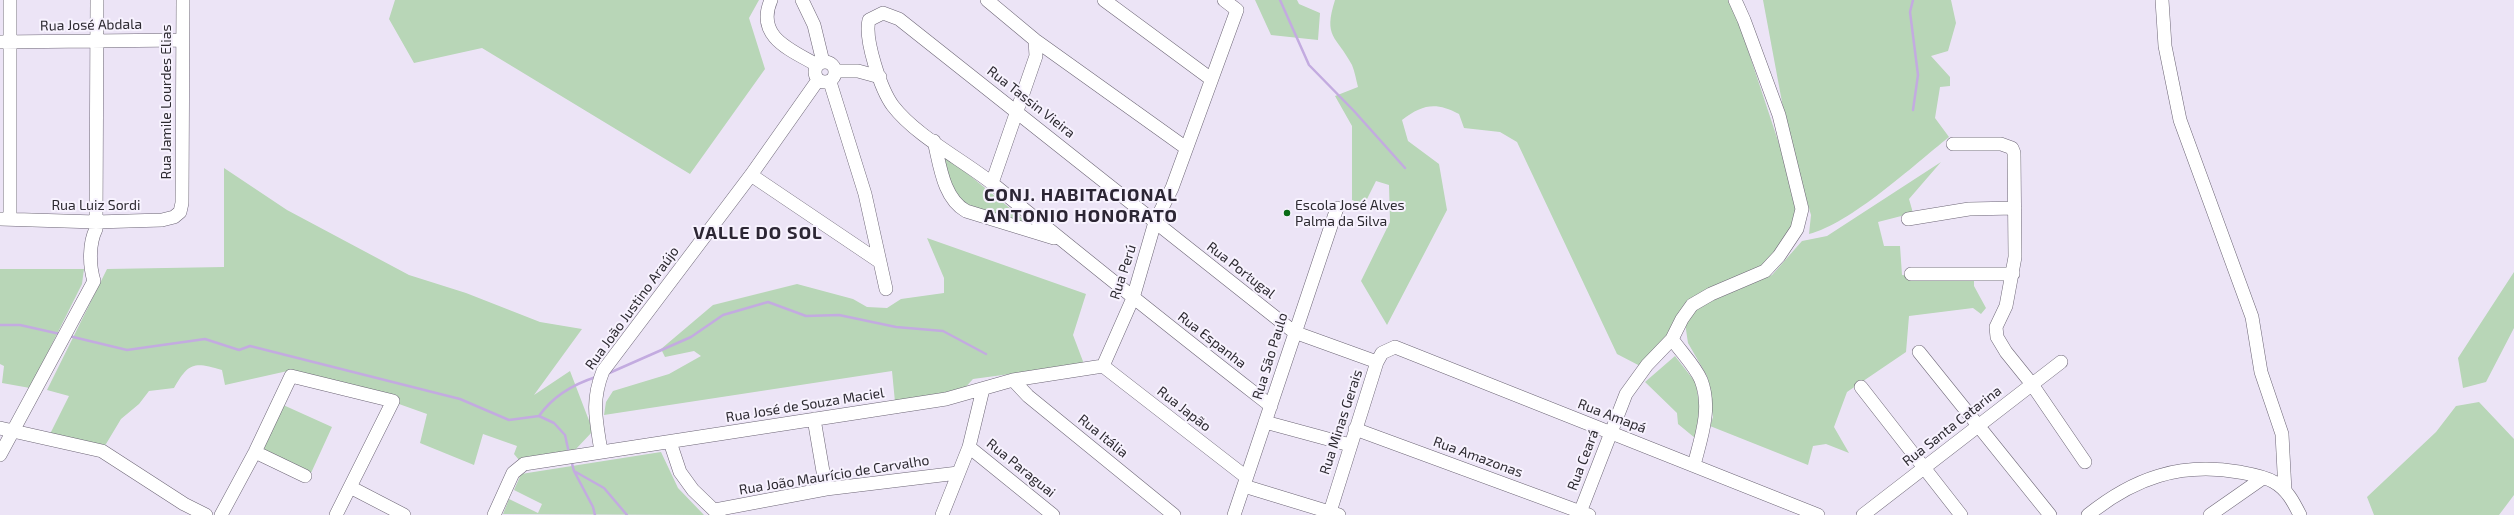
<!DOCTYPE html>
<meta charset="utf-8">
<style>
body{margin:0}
canvas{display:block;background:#ece4f6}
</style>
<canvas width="2514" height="515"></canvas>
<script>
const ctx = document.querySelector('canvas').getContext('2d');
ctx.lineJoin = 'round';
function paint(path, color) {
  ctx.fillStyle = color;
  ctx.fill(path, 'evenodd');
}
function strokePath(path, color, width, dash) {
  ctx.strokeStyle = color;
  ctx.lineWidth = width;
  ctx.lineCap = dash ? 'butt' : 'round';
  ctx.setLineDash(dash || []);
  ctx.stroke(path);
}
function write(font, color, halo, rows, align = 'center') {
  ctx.font = font + ' "Exo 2",sans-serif';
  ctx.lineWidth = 4;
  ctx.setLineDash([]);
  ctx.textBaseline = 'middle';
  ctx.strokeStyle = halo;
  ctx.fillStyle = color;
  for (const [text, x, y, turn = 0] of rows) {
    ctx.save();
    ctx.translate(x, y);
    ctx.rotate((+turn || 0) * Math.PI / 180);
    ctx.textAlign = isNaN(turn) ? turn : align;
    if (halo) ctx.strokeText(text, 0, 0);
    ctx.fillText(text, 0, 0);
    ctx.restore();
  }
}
paint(new Path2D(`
 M395,0H759L749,18L765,69L690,174L482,48L414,63L389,19Z
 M1255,0H1297L1299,4L1320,13L1318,40L1271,35Z
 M1335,0H1729L1735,11L1797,198L1793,229L1767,268L1695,298L1675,318L1665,344L1642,367L1617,354L1517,142L1500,132L1464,128L1459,114C1436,102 1423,104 1402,120L1408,141L1439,164L1447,210L1387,325L1361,281L1390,222L1389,185L1376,181L1364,205L1352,200V126L1335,96L1358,87C1356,80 1355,72 1352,65C1336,35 1323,38 1335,0Z
 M1763,0H1951L1956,23L1948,51L1931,56L1950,77V86L1940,87L1935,118L1949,137C1914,165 1850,224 1809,234L1811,215L1790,145Z
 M943,157H947L1022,218V225L956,201Z
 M1941,162L1909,199L1913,213L1878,222L1884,246H1900L1902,275L1974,280V286L1986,308L1981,314L1973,308L1909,316L1906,352L1847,392L1834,427L1849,453L1826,444L1813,446L1808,465L1710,426L1713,417L1707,376L1688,343L1685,323L1700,306L1772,275L1802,241L1827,236Z
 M224,168L287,210L409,275L466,293L540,322L582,329L534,395L570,371L593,431L575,450L519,460L514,454L517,446L483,434L474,465L420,443L427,414L399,404L398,398L292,370L225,385L222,370C194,362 189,362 174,388L149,391L139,404L121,419L103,449L49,436L69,396L47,390L107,269L224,267Z
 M927,238L1086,294L1073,335L1084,364L973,379L962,391L895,402L892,371L604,415L606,402L613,391L669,374L701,356L694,351L665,357L661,349L713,305L797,284L853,299L867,307L887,308L901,299L944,293V278Z
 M0,269H84L82,284L30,388L2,383L4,366L0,364Z
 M2514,272V328L2486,382L2463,388L2458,358Z
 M1675,356L1696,383L1701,417L1695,438L1678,424L1677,413L1645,382Z
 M2479,402L2514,439V495L2499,515H2374L2367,497L2436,432L2456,406Z
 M281,404L332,427L311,473L260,449Z
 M661,452L678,488L704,515L503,514L509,499L538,513L542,504L514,490L521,474Z`), '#b8d6b7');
strokePath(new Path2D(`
 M1280,0L1309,65L1354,111L1405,168
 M1913,0L1910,12L1918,75L1913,110
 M0,325H20L60,334
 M69,336L127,350L205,339L239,350L250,346L460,399L509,420L539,416L554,423L565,435L569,453
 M607,374L691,337L723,315L768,302L806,316L839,315L896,327L943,331L986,354
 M539,416C553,396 574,384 596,377
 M571,460L574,471L604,488L627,515
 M574,471L593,507L595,515`), '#c3abe0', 2.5);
const minor = new Path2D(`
 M10,0V219
 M771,0C755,37 791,50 817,65
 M802,0L814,25L823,62
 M987,0L1035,40L1186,148
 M1104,0L1211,79
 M2162,0L2165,46L2180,120L2252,317L2261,372L2282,434L2285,491
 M0,42L182,40
 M815 72a10 10 0 1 1 20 0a10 10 0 1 1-20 0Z
 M836,71H858L880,77
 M830,82L865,194L886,289
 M934,141C940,165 943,198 966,211L1054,238
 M1953,144H2001L2012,148L2014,153L2015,257L2006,306L1996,327L1997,337L2006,352L2031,383L2085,462
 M751,175L880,262
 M992,183L1036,56L1035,40
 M0,219L96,222L162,220L174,217L180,212L182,203L183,0
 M1908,219L1969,209L2015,208
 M1911,274H2013
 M1672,339C1681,352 1695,366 1701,380C1712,408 1701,438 1694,465
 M1919,352L2050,515
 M1103,366L1133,298L1155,222L1172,188L1237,10L1224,0
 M1103,366L1246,477
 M1013,380L1028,396L1174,515
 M1861,387L1961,515
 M1271,406C1177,333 1085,259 993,184C963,160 916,136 893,106C881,90 864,39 869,20L883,13L899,19L1294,332L1377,362
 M814,419L826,489
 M1265,422L1350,445
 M0,428L102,451L184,504L206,515
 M1355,429L1589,515
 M670,442L680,472L693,490L719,515
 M969,447L1053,515
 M601,451C596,420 591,401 603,371L751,175L818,80
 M255,452L305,476
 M0,455L94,281C89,265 89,243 96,229L97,0
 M1244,486L1339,515
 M350,487L404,515
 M715,510L826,489L958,473
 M221,515L255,452L291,376L393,401L336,515
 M494,515L513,473L524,464L946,399L1013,380L1103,366
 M942,515L969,447L983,389
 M1234,515L1337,208
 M1329,515L1377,362L1382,353L1395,347L1818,515
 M1579,515L1626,394L1647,365L1672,339L1682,319L1692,305L1711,294L1765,271L1779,256L1797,229L1802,209L1779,115L1744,20L1735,0
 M1863,515L2061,362
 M2088,515C2134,478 2180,462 2239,472C2250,474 2264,476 2274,482C2287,489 2294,503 2300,515
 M2210,515L2263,478`);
strokePath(minor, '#6d6676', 14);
strokePath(minor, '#fff', 13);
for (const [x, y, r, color] of [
 [1287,213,4,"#0a6b16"]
]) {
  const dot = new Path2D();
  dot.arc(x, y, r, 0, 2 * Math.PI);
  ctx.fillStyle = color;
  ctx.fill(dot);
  strokePath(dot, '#f7f2fe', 1.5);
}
write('14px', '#2d2a31', '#f7f2fe', [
 ["Rua José Abdala",91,25,-1],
 ["Rua Jamile Lourdes Elias",166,102,-90],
 ["Rua Tassin Vieira",1031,102,38],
 ["Rua Luiz Sordi",96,205],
 ["Rua Portugal",1241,270,38],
 ["Rua Perú",1123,272,-72],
 ["Rua João Justino Araújo",632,308,-54],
 ["Rua Espanha",1212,340,38],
 ["Rua São Paulo",1270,356,-73],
 ["Rua José de Souza Maciel",805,405,-9],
 ["Rua Japão",1184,409,38],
 ["Rua Amapá",1612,416,21],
 ["Rua Minas Gerais",1341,422,-72],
 ["Rua Santa Catarina",1952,426,-38],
 ["Rua Itália",1103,436,39],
 ["Rua Amazonas",1478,457,20],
 ["Rua Ceará",1583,460,-69],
 ["Rua Paraguai",1021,468,39],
 ["Rua João Maurício de Carvalho",834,475,-9]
]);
write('14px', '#2d2a31', '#f7f2fe', [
 ["Escola José Alves",1295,205],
 ["Palma da Silva",1295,221]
], 'left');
ctx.letterSpacing = '1px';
write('bold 18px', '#2c2634', '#f7f2fe', [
 ["CONJ. HABITACIONAL",1081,195],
 ["ANTONIO HONORATO",1081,216],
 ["VALLE DO SOL",758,233]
]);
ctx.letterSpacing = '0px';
</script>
